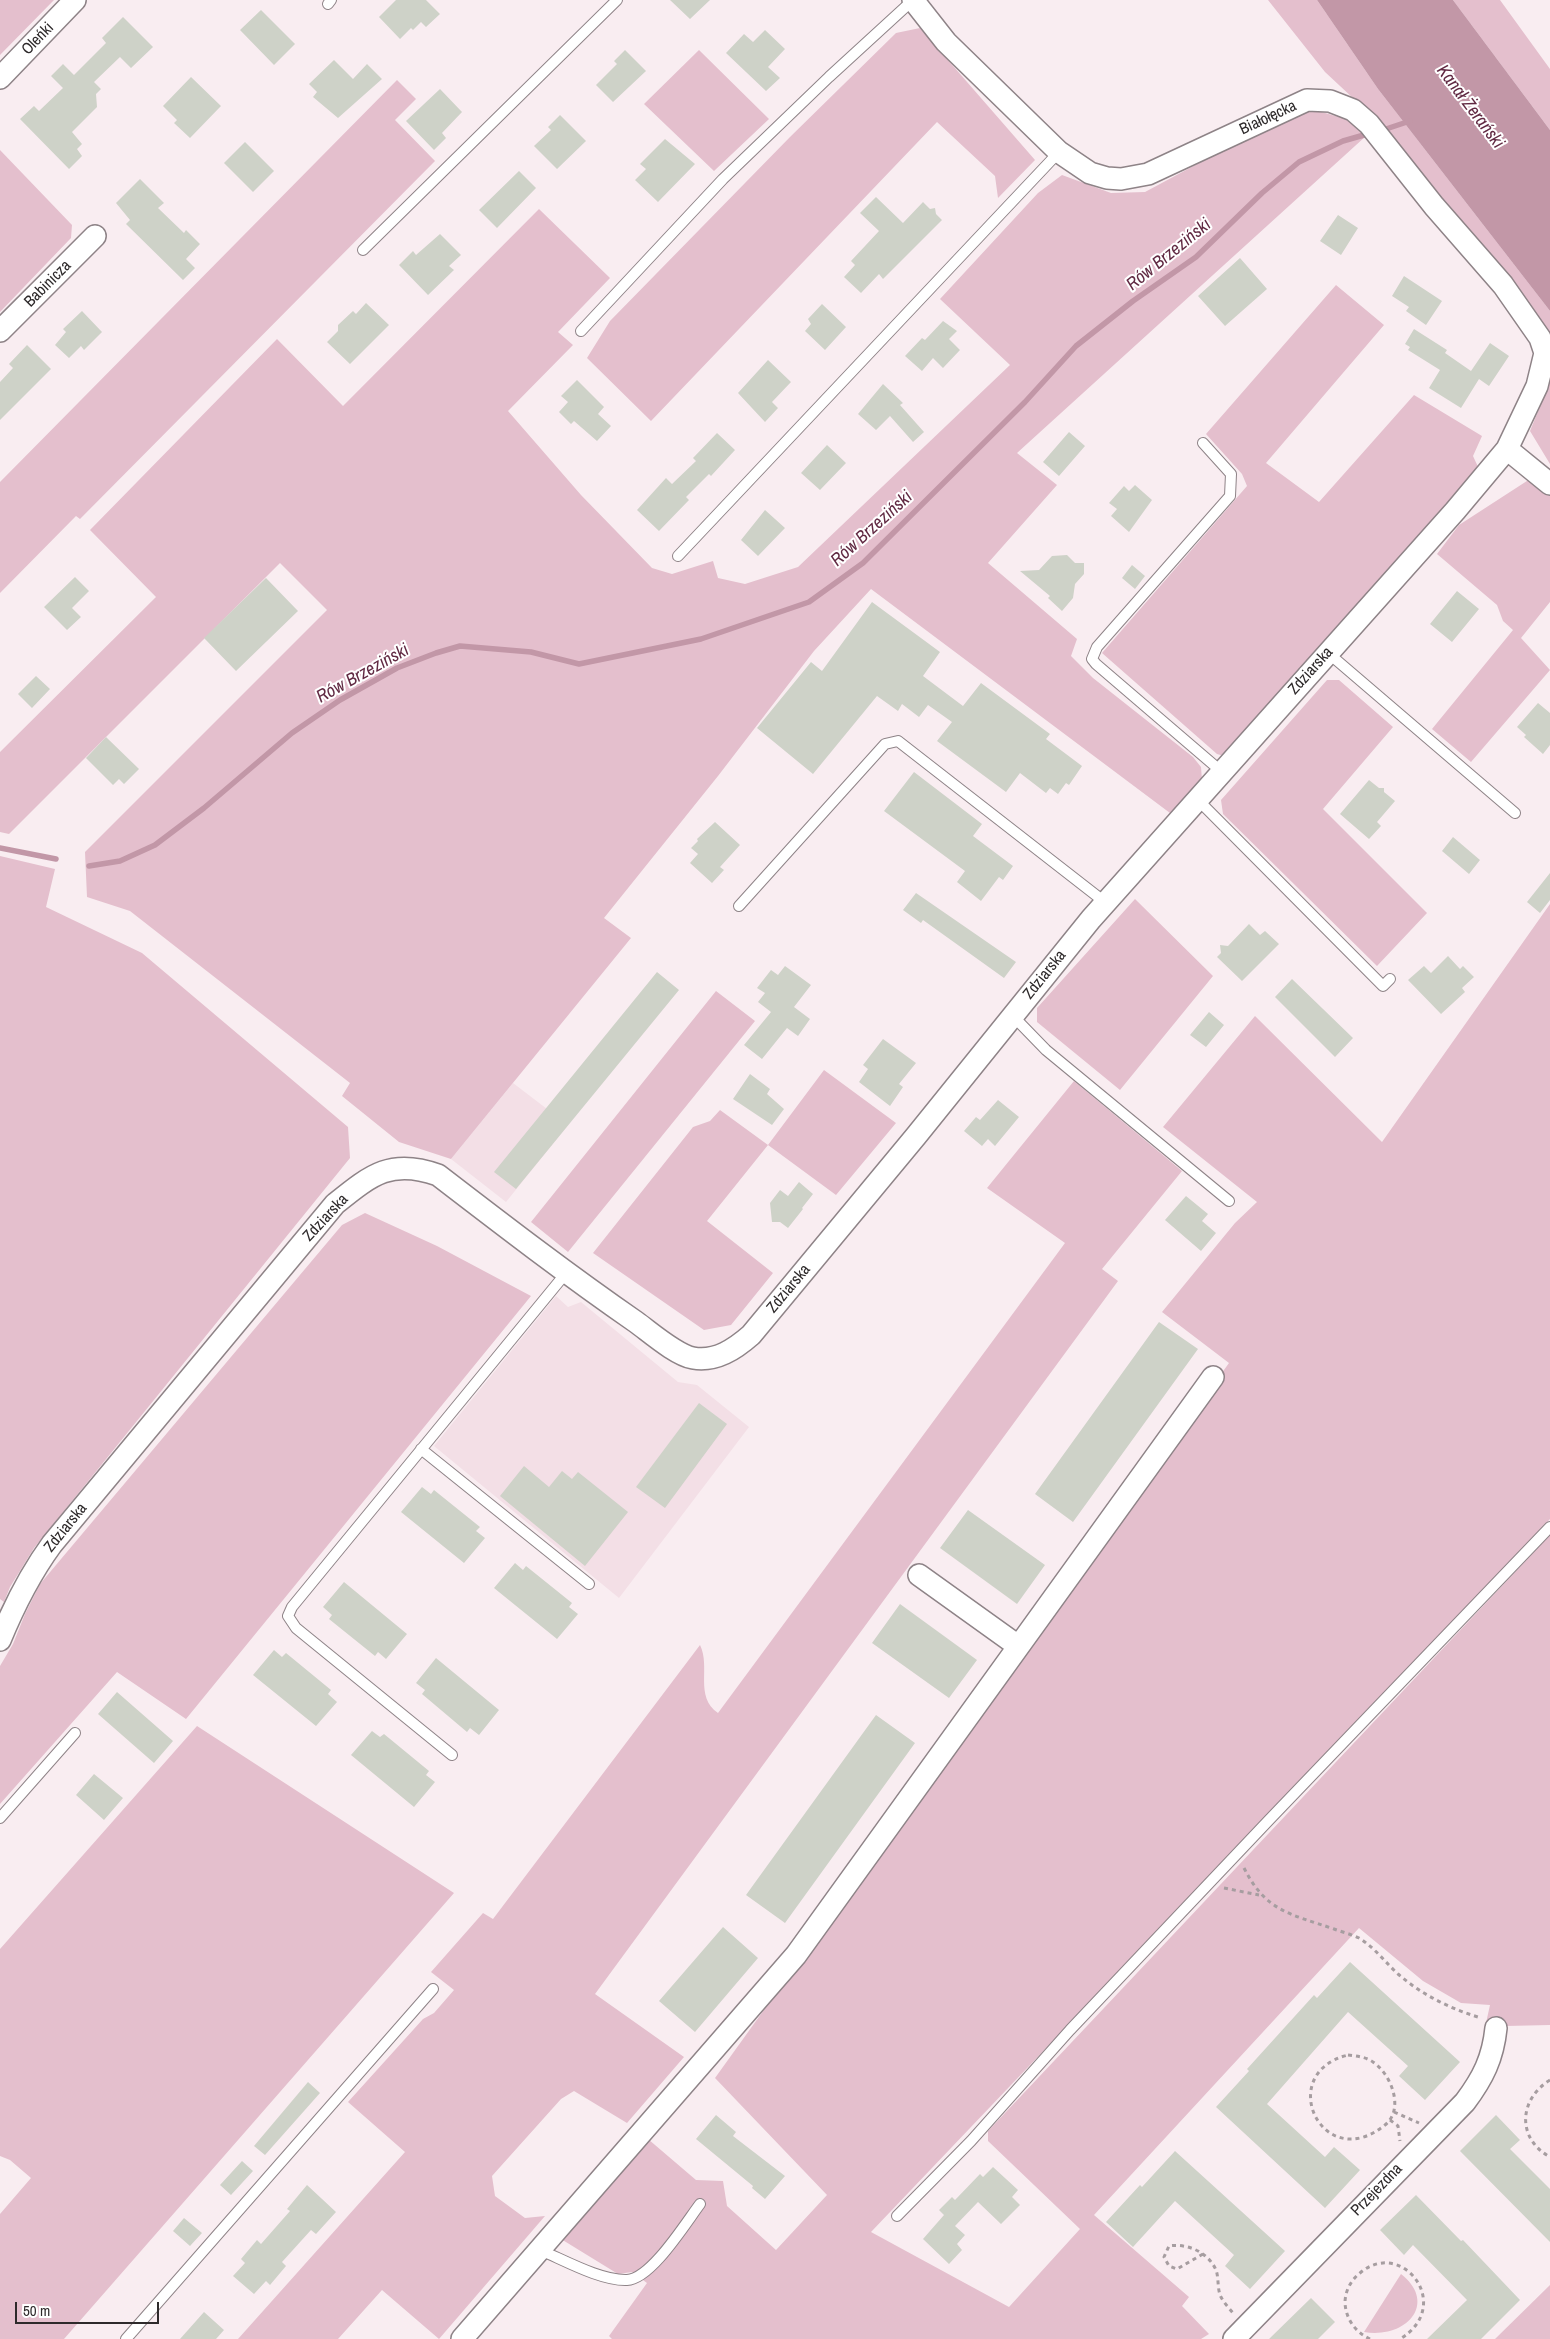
<!DOCTYPE html>
<meta charset="utf-8">
<style>
body{margin:0}
#map{position:relative;width:1550px;height:2339px;overflow:hidden;background:#f9edf1;font-family:"Archivo Narrow",sans-serif}
canvas{display:block}
.scale{position:absolute;left:15px;top:2302px;width:144px;height:22px;box-sizing:border-box;border:2px solid #2e2a2b;border-top:0;padding-left:6px;font-size:15px;line-height:18px;white-space:nowrap;color:#2e2a2b;-webkit-text-stroke:4px #fff;paint-order:stroke}
</style>
<div id="map">
<canvas width="1550" height="2339"></canvas>
<div class="scale">50 m</div>
</div>
<script>
const ctx = document.querySelector('canvas').getContext('2d');
ctx.lineJoin = 'round';
function paint(path, color) {
  ctx.fillStyle = color;
  ctx.fill(path, 'evenodd');
}
function strokePath(path, color, width, dash) {
  ctx.strokeStyle = color;
  ctx.lineWidth = width;
  ctx.lineCap = dash ? 'butt' : 'round';
  ctx.setLineDash(dash || []);
  ctx.stroke(path);
}
function write(font, color, halo, rows, align = 'center') {
  ctx.font = font + ' "Archivo Narrow",sans-serif';
  ctx.lineWidth = 4;
  ctx.setLineDash([]);
  ctx.textBaseline = 'middle';
  ctx.strokeStyle = halo;
  ctx.fillStyle = color;
  for (const [text, x, y, turn = 0] of rows) {
    ctx.save();
    ctx.translate(x, y);
    ctx.rotate((+turn || 0) * Math.PI / 180);
    ctx.textAlign = isNaN(turn) ? turn : align;
    if (halo) ctx.strokeText(text, 0, 0);
    ctx.fillText(text, 0, 0);
    ctx.restore();
  }
}
paint(new Path2D(`
 M513,1083L568,1125L506,1202L451,1159Z
 M556,1296L568,1307L581,1302L678,1382L697,1385L749,1427L619,1598L434,1446Z`), '#f3dfe6');
paint(new Path2D(`
 M0,0H54L0,55Z
 M1268,0H1317L1378,89L1550,311V335L1369,113L1325,72Z
 M1453,0H1500L1550,69V130Z
 M920,28L1035,160L998,198L995,176L937,122L651,421L587,358L610,321L790,137L896,33Z
 M699,50L769,119L714,171L644,104Z
 M397,80L416,99L395,120L435,161L80,519L76,516L0,593V482Z
 M1311,109L1353,121L1366,136L1017,453L1057,485L988,563L1077,639L1071,656L1093,678L1193,757L1201,767L1202,780L1174,816L871,589L814,651L718,776L604,918L631,938L451,1159L399,1142L342,1096L350,1083L130,911L87,897L85,852L327,610L280,563L9,834L0,832V752L156,597L90,530L277,339L343,406L539,209L610,278L558,332L573,345L508,411L581,495L652,568L672,574L713,561L718,578L745,584L798,567L1010,365L940,299L1038,193L1062,175L1111,193L1145,192L1229,147Z
 M0,150L72,225L71,238L0,312Z
 M1336,285L1384,325L1266,463L1319,502L1414,395L1482,436L1473,456L1479,469L1224,756L1217,754L1102,653L1247,486L1242,474L1206,434Z
 M1550,382V464L1530,431Z
 M1530,479L1550,494V602L1521,638L1550,670L1471,762L1432,729L1513,630L1503,621L1497,605L1437,554L1459,525Z
 M1327,680H1339L1393,727L1323,809L1427,913L1377,966L1223,814L1221,800Z
 M0,856L55,869L46,907L142,953L348,1127L350,1158L34,1548L10,1587L4,1602L0,1599Z
 M1135,899L1213,976L1120,1090L1037,1022V1008Z
 M1550,904V1519L871,2232L1009,2307L1080,2229L988,2141V2131L1550,1535V2025L1506,2026L1486,2023L1490,2005L1461,2003L1423,1981L1359,1928L1094,2215L1189,2297L1182,2306L1209,2334L1201,2339H612L609,2336L647,2283L632,2272L618,2274L561,2239L648,2139L696,2180L723,2181L727,2206L776,2250L827,2195L715,2078L1229,1363L1162,1312L1235,1223L1257,1202L1163,1127L1255,1016L1382,1142Z
 M716,991L755,1021L568,1252L531,1222Z
 M824,1070L896,1123L836,1195L768,1145L707,1221L773,1273L731,1325L704,1330L593,1253L693,1127L710,1121L720,1110L768,1145Z
 M1074,1081L1182,1171L1102,1269L1118,1281L595,1994L684,2057L627,2123L574,2091L561,2099L492,2176L495,2196L525,2218L545,2216L439,2339L382,2290L338,2339H238L405,2152L348,2102L423,2019L434,2013L454,1990L431,1972L483,1913L493,1919L700,1645C711,1668 694,1696 718,1713L1065,1243L987,1188Z
 M365,1213L437,1246L531,1296L186,1719L117,1672L0,1804V1666L13,1644L25,1614L40,1584L342,1225Z
 M197,1726L454,1893L64,2339H0V2214L31,2178L10,2160L0,2156V1949Z
 M1401,2274C1438,2303 1407,2339 1364,2332Z
 M1550,2285V2339H1495Z`), '#e4bfcd');
paint(new Path2D(`
 M1317,0H1453L1550,130V311L1378,89Z`), '#c297a7');
strokePath(new Path2D(`
 M1380,131L1410,121
 M0,848L56,859
 M89,866L120,861L155,845L204,808L292,733L340,700L397,668L436,653L460,646L531,652L579,664L701,639L809,602L863,563L1025,402L1076,346L1133,301L1196,257L1262,193L1299,162L1343,141L1371,133`), '#c297a7', 5.5);
paint(new Path2D(`
 M396,0H426L440,14L426,27L421,22L413,30L411,28L400,39L379,17Z
 M670,0H710L690,19Z
 M261,10L295,44L274,65L240,30Z
 M123,17L153,47L131,68L120,57L94,82L101,89L96,94L97,107L72,132L82,144L77,149L82,156L69,169L20,119L34,106L39,111L63,88L51,76L63,64L74,75L106,43L102,38Z
 M765,30L785,49L768,67L780,78L766,91L726,53L744,34L753,42Z
 M625,50L646,71L613,102L596,85L617,64L614,61Z
 M334,60L353,79L367,64L382,79L338,118L313,97L317,92L309,84Z
 M191,77L221,106L190,138L174,123L177,120L163,106Z
 M440,89L462,112L442,133L446,138L434,150L406,121Z
 M560,115L586,141L557,169L534,146L551,130L548,127Z
 M665,139L695,164L658,202L635,180L646,169L640,164Z
 M245,142L274,171L253,192L224,163Z
 M519,171L536,188L497,228L479,210Z
 M140,179L164,203L158,208L184,233L186,230L200,244L186,259L195,268L183,280L126,224L130,220L116,203Z
 M876,197L903,223L923,202L930,209L935,208L936,214L942,220L883,279L879,274L861,293L844,277L855,265L851,261L879,231L860,213Z
 M1338,215L1358,228L1341,255L1320,241Z
 M440,234L461,255L449,266L454,270L428,295L399,265L413,251L416,255Z
 M1240,258L1267,289L1225,326L1198,296Z
 M1404,276L1442,301L1426,325L1406,311L1409,307L1392,296Z
 M366,303L389,325L350,364L327,342L338,331V325L353,311L356,314Z
 M822,304L846,327L825,350L805,331L811,324L808,319Z
 M82,311L102,332L84,350L81,346L69,358L55,345L66,332L63,329Z
 M943,321L957,331L949,339L960,350L943,368L933,358L922,371L905,356L922,338L925,340Z
 M1414,329L1447,350L1445,353L1471,371L1490,343L1509,356L1489,386L1479,379L1461,408L1429,388L1440,370L1408,350L1410,347L1405,344Z
 M27,345L51,369L0,420V382L13,368L9,364Z
 M768,360L791,382L772,402L778,408L765,422L738,393Z
 M577,380L604,407L598,414L611,426L597,441L574,421L571,424L559,412L568,402L561,396Z
 M883,384L903,403L900,405L924,432L913,442L890,416L876,430L858,414Z
 M1069,432L1085,446L1059,476L1043,462Z
 M717,433L735,450L711,476L709,474L686,497L689,500L659,531L637,510L666,478L672,484L696,461L693,458Z
 M827,445L846,463L820,490L801,473Z
 M1135,485L1152,500L1129,532L1111,516L1117,509L1109,503L1124,486L1129,491Z
 M765,510L785,528L758,556L741,540Z
 M1067,555L1075,563H1084V574L1075,584L1073,598L1062,611L1048,598L1050,596L1020,571L1039,570L1052,556Z
 M1132,565L1145,576L1135,589L1122,578Z
 M75,577L89,591L72,608L81,617L67,630L44,607Z
 M266,578L298,611L236,671L204,638Z
 M1457,591L1479,609L1452,642L1430,624Z
 M872,602L940,652L923,676L963,706L981,683L1050,734L1046,739L1082,766L1069,785L1066,783L1058,794L1050,788L1046,793L1020,773L1006,792L937,741L952,722L928,705L919,717L902,704L898,711L877,696L813,774L757,728L811,662L822,671Z
 M36,676L50,689L32,708L18,694Z
 M1538,703L1550,713V745L1543,754L1524,737L1526,735L1517,727Z
 M106,737L139,769L124,784L119,779L113,785L86,758Z
 M914,772L982,824L973,836L1013,866L1003,880L999,877L981,901L957,882L965,871L884,811Z
 M1369,780L1379,788H1384V792L1395,801L1377,822L1381,826L1369,839L1340,814Z
 M715,822L740,845L720,867L724,870L712,883L690,863L698,854L691,848L698,841L697,839Z
 M1453,837L1480,860L1469,874L1442,851Z
 M1550,873V900L1540,913L1527,902Z
 M916,893L1016,962L1004,978L923,920L921,923L903,910Z
 M1249,924L1260,935L1265,931L1279,944L1242,981L1217,957L1221,953L1220,945L1228,946Z
 M1448,956L1460,969L1463,966L1474,977L1462,988L1465,992L1441,1014L1408,980L1424,966L1431,973Z
 M785,966L811,985L794,1007L810,1019L798,1036L787,1028L762,1059L744,1045L771,1012L758,1002L765,993L757,988L771,970L778,975Z
 M657,972L679,990L516,1189L494,1172Z
 M1292,979L1353,1038L1335,1057L1275,997Z
 M1209,1012L1224,1025L1206,1047L1190,1035Z
 M883,1039L916,1063L899,1084L903,1087L890,1106L859,1082L868,1069L863,1065Z
 M750,1074L770,1089L767,1094L784,1109L772,1125L733,1099Z
 M998,1100L1019,1117L995,1146L988,1139L982,1146L964,1131L976,1117L980,1120Z
 M799,1182L813,1194L802,1208L803,1209L788,1228L780,1222H772L770,1203L780,1190L788,1196Z
 M1186,1196L1208,1214L1202,1221L1216,1233L1201,1251L1165,1220Z
 M1159,1322L1198,1349L1073,1522L1035,1494Z
 M699,1403L727,1424L665,1508L636,1487Z
 M524,1466L549,1487L562,1471L572,1479L578,1472L628,1512L585,1566L500,1496Z
 M422,1487L431,1494L434,1490L480,1527L476,1531L485,1538L464,1563L401,1512Z
 M968,1510L1045,1565L1017,1604L940,1548Z
 M515,1563L523,1570L526,1566L572,1603L569,1607L578,1614L557,1639L494,1588Z
 M344,1582L407,1634L386,1659L378,1652L375,1656L329,1619L332,1615L323,1607Z
 M900,1604L977,1660L949,1698L872,1643Z
 M274,1650L282,1657L286,1653L331,1690L328,1694L337,1702L316,1726L253,1675Z
 M436,1658L499,1710L479,1735L470,1728L467,1732L422,1694L425,1690L416,1683Z
 M117,1692L173,1741L154,1763L98,1714Z
 M876,1715L915,1743L785,1923L746,1895Z
 M372,1731L380,1737L384,1734L429,1771L426,1775L435,1782L414,1807L351,1755Z
 M94,1774L123,1798L104,1820L76,1795Z
 M723,1927L758,1958L695,2032L659,2001Z
 M1350,1962L1460,2062L1425,2100L1399,2076L1408,2066L1348,2012L1267,2104L1325,2157L1334,2147L1360,2170L1325,2208L1216,2107L1249,2071L1247,2069L1314,1995L1317,1998Z
 M308,2082L320,2093L265,2155L254,2146Z
 M716,2115L736,2132L733,2136L785,2176L765,2199L752,2188L753,2186L696,2139Z
 M1496,2115L1520,2140L1510,2149L1550,2189V2242L1460,2151Z
 M1175,2151L1285,2251L1250,2289L1225,2266L1234,2255L1175,2201L1133,2247L1106,2222L1140,2185L1142,2187Z
 M242,2161L253,2171L231,2195L220,2185Z
 M993,2167L1018,2190L1012,2197L1020,2205L1001,2224L978,2202L955,2226L965,2235L957,2244L962,2250L949,2264L923,2239L944,2215L939,2210L952,2197L955,2200L980,2174L983,2177Z
 M307,2185L336,2212L316,2234L311,2230L282,2262L286,2266L270,2285L266,2281L254,2294L233,2276L245,2263L241,2259L257,2240L261,2244L290,2211L287,2209Z
 M1416,2195L1461,2241L1463,2240L1520,2300L1481,2339H1427L1467,2300L1413,2245L1404,2255L1380,2230Z
 M184,2218L202,2233L190,2246L173,2231Z
 M1311,2298L1335,2322L1318,2339H1269Z
 M204,2312L224,2330L216,2339H180Z`), '#ced2c8');
const lane = new Path2D(`
 M328,4L331,0
 M363,250L617,0
 M581,331L723,179L829,77L913,0
 M1203,443L1231,474L1230,496L1097,647L1092,659L1096,664L1222,772
 M678,556L1059,152
 M1327,652L1515,813
 M1198,800L1383,986L1390,979
 M739,906L885,744L898,741L1106,903
 M1012,1015L1046,1050L1229,1201
 M421,1449L589,1584
 M452,1755L296,1628L288,1616L292,1607L566,1273
 M0,1818L75,1733
 M897,2216L971,2141L1070,2030L1269,1820L1550,1527
 M540,2250C564,2260 601,2281 627,2280C651,2279 685,2224 700,2204
 M126,2339L433,1989`);
const street = new Path2D(`
 M0,78L75,0
 M0,331L95,236
 M1507,449L1550,484
 M919,1575L1018,1646
 M0,1640C14,1606 30,1574 52,1544L335,1204C371,1175 391,1158 438,1175C503,1225 568,1275 636,1322C650,1332 676,1355 693,1358C716,1362 735,1349 751,1335L916,1136L1091,919L1455,511L1507,449L1537,386L1545,353L1540,338L1503,285L1434,206L1369,124L1353,110L1330,101L1307,100L1148,174L1121,179L1107,178L1090,173L1059,152L946,42L913,0
 M462,2339L796,1955L1213,1377
 M1234,2339L1465,2102C1483,2078 1493,2058 1496,2028`);
strokePath(lane, '#8e8387', 12);
strokePath(street, '#8e8387', 24);
strokePath(new Path2D(`
 M1244,1868C1266,1912 1291,1914 1334,1929C1342,1932 1351,1934 1359,1938C1375,1948 1385,1962 1398,1974C1422,1995 1451,2009 1481,2018
 M1224,1888L1259,1895
 M1348,2055C1357,2056 1366,2057 1373,2062C1391,2074 1405,2109 1385,2125C1322,2176 1274,2073 1348,2055Z
 M1550,2080C1518,2100 1517,2139 1550,2157
 M1394,2112L1419,2123
 M1390,2120L1398,2126L1400,2141
 M1203,2254L1177,2269L1169,2266L1164,2257L1169,2246C1187,2243 1208,2252 1216,2270C1219,2278 1217,2289 1221,2297C1224,2303 1229,2308 1233,2313
 M1370,2339C1355,2332 1346,2319 1345,2303C1345,2291 1351,2280 1360,2273C1402,2237 1455,2306 1400,2339`), '#a69da0', 3, [4, 4]);
strokePath(lane, '#fff', 10);
strokePath(street, '#fff', 21);
write('16px', '#2e2a2b', '#fff', [
 ["Oleńki",38,39,-46],
 ["Białołęcka",1268,118,-25],
 ["Babinicza",48,284,-45],
 ["Zdziarska",1311,671,-48],
 ["Zdziarska",1045,975,-51],
 ["Zdziarska",326,1218,-47],
 ["Zdziarska",789,1289,-50],
 ["Zdziarska",66,1528,-51],
 ["Przejezdna",1377,2190,-46]
]);
write('italic 18px', '#612a43', '#fff', [
 ["Kanał Żerański",1470,107,53],
 ["Rów Brzeziński",1169,255,-39],
 ["Rów Brzeziński",872,529,-42],
 ["Rów Brzeziński",363,674,-29]
]);
</script>
